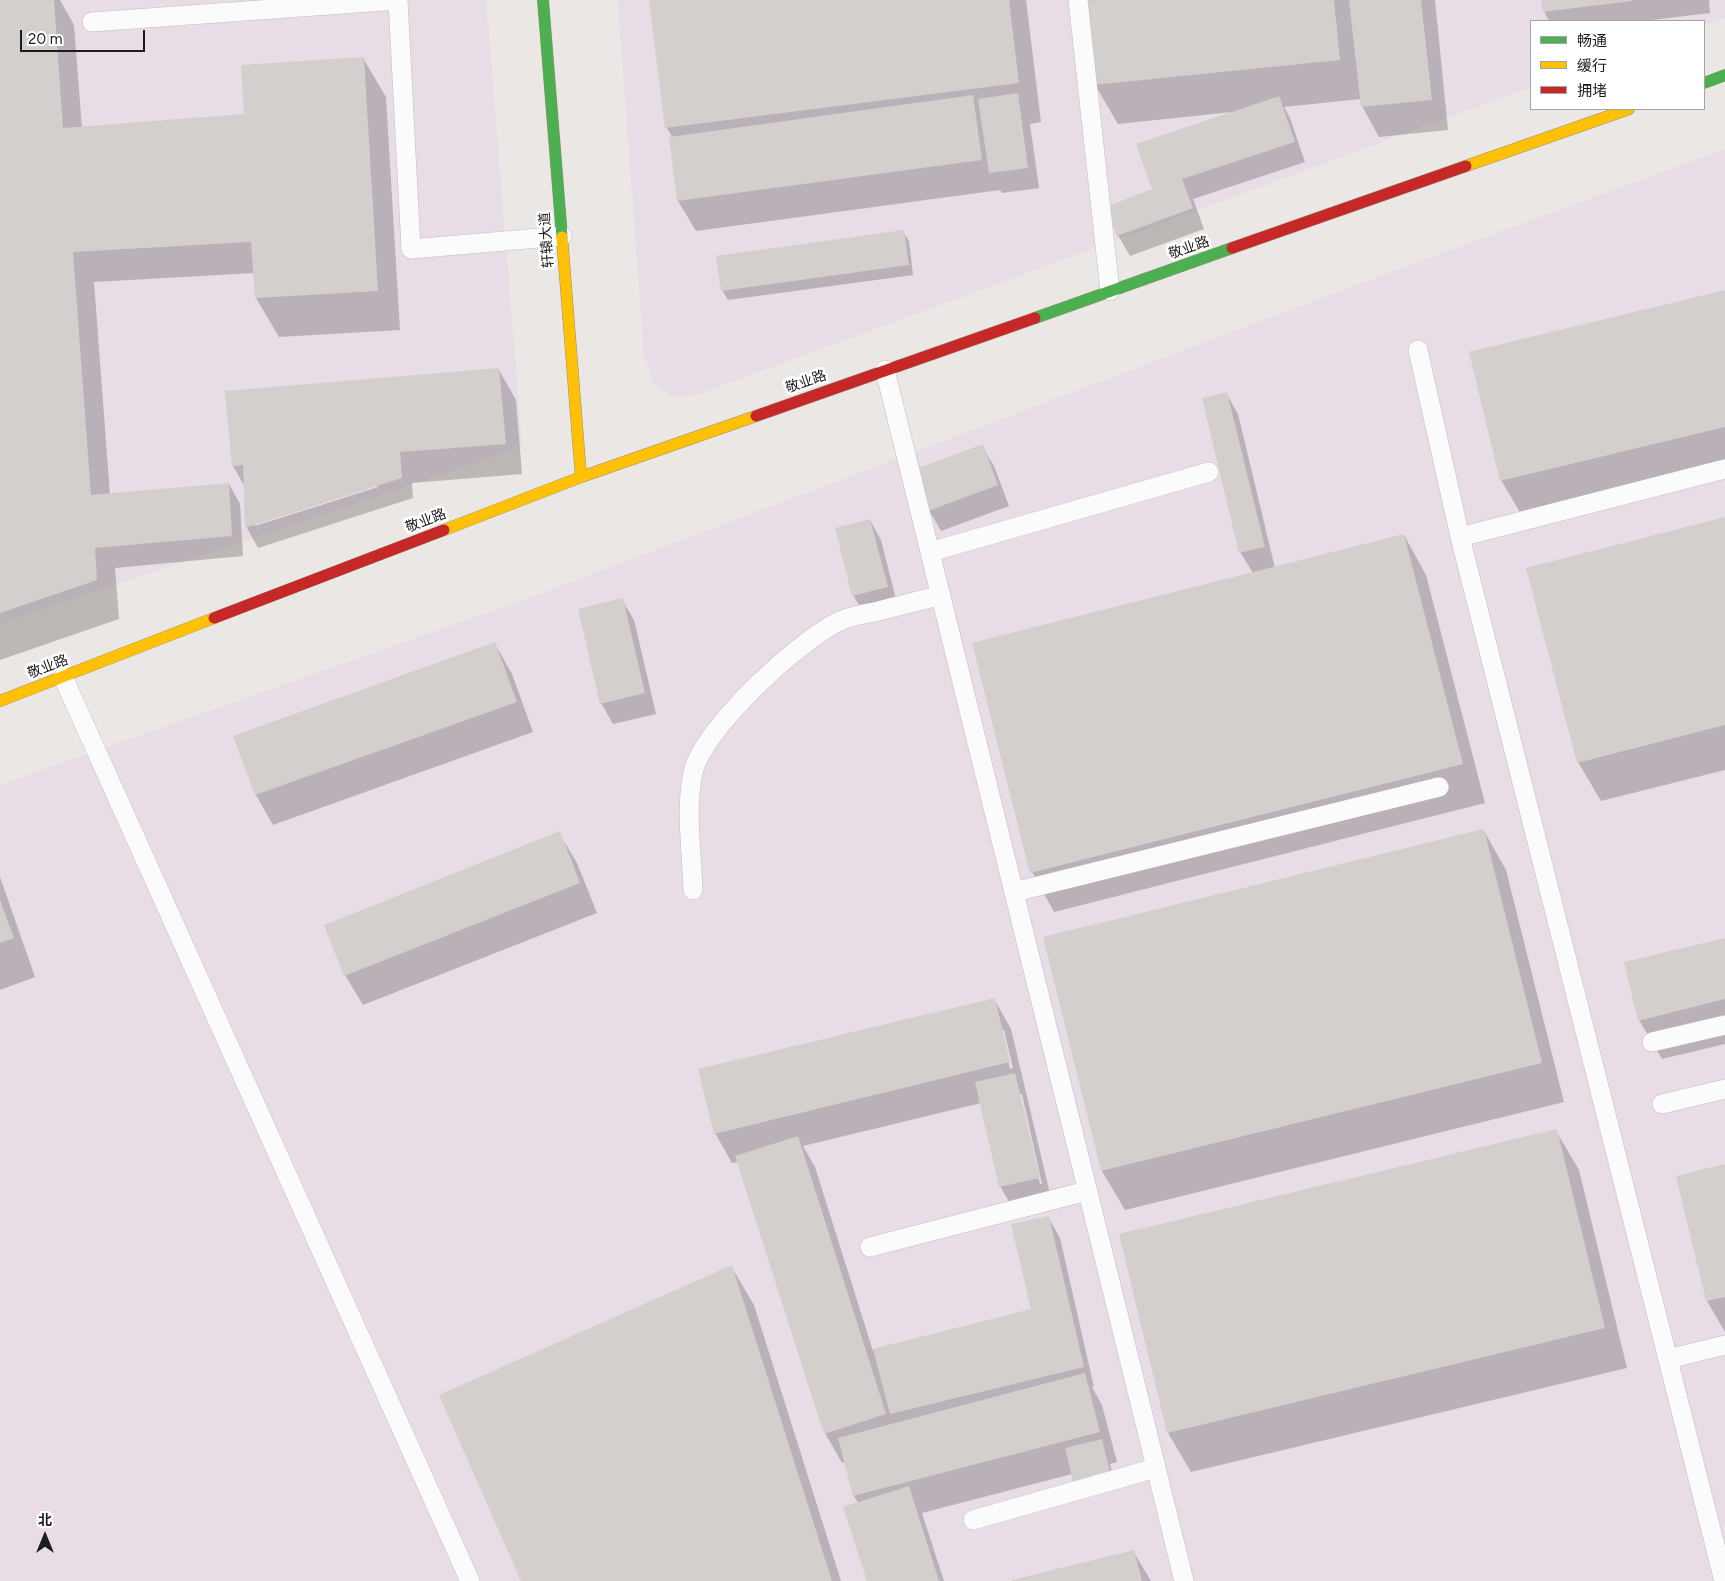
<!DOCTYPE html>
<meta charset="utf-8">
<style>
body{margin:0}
#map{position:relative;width:1725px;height:1581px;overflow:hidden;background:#eae7e4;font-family:Figtree,"Noto Sans SC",sans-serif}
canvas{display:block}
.legend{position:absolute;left:1530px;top:20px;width:175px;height:90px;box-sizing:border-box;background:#fff;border:1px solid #a4a4a4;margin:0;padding:6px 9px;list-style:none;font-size:15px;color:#1c1c1c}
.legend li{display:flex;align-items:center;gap:10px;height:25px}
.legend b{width:25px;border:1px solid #a4a4a4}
.north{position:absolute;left:20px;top:1511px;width:50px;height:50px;-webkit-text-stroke:4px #fff;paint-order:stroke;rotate:0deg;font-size:14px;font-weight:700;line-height:20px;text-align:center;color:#1c1c1c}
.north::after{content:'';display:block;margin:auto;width:18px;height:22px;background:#1c1c1c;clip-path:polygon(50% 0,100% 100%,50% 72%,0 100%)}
.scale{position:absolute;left:20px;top:30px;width:125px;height:22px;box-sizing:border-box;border:2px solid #1c1c1c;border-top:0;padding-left:6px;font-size:15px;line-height:18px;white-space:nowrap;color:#1c1c1c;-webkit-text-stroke:4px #fff;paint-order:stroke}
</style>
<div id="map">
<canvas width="1725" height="1581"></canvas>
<ul class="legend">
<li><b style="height:6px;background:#4caf50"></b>畅通</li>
<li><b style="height:6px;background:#ffc107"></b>缓行</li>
<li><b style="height:6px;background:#c62828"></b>拥堵</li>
</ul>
<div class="north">北</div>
<div class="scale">20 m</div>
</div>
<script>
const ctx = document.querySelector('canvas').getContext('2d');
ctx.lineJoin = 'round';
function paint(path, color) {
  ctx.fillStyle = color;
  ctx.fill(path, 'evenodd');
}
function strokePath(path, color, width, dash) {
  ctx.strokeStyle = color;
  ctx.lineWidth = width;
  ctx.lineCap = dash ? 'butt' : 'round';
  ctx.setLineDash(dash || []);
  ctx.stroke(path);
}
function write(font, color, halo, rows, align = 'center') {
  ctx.font = font + ' Figtree,"Noto Sans SC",sans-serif';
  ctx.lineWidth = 5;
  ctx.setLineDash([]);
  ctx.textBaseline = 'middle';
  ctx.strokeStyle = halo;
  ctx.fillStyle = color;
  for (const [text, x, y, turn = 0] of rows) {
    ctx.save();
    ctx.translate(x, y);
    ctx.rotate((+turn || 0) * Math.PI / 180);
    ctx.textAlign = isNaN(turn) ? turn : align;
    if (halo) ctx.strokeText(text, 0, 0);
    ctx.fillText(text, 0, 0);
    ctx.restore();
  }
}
paint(new Path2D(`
 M0,0H486L522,447L0,624Z
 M618,0H1725V18L1704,26V21H1531V87L696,395L672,396L654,385L644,354Z
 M1725,149V1581H0V785L529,598L1359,284Z`), '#e8dce6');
paint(new Path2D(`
 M0,0H60L74,25L82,128L243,116L363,58L386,97L400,330L279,337L256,298L254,273L94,282L110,495L229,484L240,504L243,556L115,568L119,619L0,660Z
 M651,0H1026L1041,122L1030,124L1039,188L1002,193L1000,190L696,231L678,201L673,138L666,127Z
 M1086,0H1435L1448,130L1379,137L1362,106L1361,99L1284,107L1290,118L1305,162L1193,199L1204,229L1130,256L1118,235L1153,190L1232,112L1118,124L1095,85Z
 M1543,0H1709L1710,13L1644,21H1549L1544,11Z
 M903,232L909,241L913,275L728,300L722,290Z
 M1725,291V471L1524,519L1501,480Z
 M499,370L516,400L522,474L412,483L413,498L258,548L247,528L245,487L233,466ZM377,485L378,487L255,526V524Z
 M1226,393L1238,414L1275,568L1404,535L1426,575L1485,803L1054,912L1032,872L1253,573L1240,552Z
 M982,446L994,466L1009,506L941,531L929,510Z
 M1725,518V770L1601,801L1578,762Z
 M870,520L881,540L898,607L865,615L853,595Z
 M622,600L634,620L656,714L613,724L601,703Z
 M495,644L512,674L533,732L273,825L256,795L235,737Z
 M1484,831L1506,870L1564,1102L1125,1210L1102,1171Z
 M559,833L577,863L597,913L363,1005L345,975Z
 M0,877L35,977L0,990Z
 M1725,939V1044L1662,1059L1639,1020Z
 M994,999L1011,1029L1051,1198L1012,1207L1000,1186L981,1103L803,1146L815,1167L873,1351L1032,1310L1048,1217L1060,1238L1094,1387H1092L1102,1405L1117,1462L1110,1464L1114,1482L1080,1490L1072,1474L922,1513L944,1581H868L859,1504L854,1496L846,1462L842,1463L825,1433L738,1162L732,1163L715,1133ZM1001,1030H1004L1013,1068L1010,1069ZM1019,1094H1022L1042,1184H1040Z
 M1556,1131L1579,1170L1627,1368L1191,1472L1168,1433Z
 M1725,1166V1332L1707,1301L1677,1177Z
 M731,1266L754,1305L841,1581H522Z
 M1133,1551L1151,1581H1015Z`), '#0003');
paint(new Path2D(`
 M0,0H54L63,128L244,114L241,65L364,57L378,291L255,298L251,242L73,252L91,495L229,483L232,536L95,548L97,580L0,613Z
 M649,0H1009L1019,83L665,128Z
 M1085,0H1334L1340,60L1094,85Z
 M1349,0H1421L1432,100L1361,107Z
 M1541,0H1632V1L1543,12Z
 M1018,93L1028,168L989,173L978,99Z
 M973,95L982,160L677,201L669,137Z
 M1279,96L1295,142L1182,179L1193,208L1117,236L1106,207L1152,189L1136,144Z
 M904,230L909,265L721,291L716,256Z
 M1725,290V427L1500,481L1469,352Z
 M499,368L506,444L400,452L402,478L245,528L243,465L232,467L225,391Z
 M1227,392L1265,547L1239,553L1202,398Z
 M983,444L998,485L928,511L913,470Z
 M1725,517V725L1577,763L1526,568Z
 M870,519L888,587L852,596L835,528Z
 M1404,534L1463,764L1030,873L972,643Z
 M623,598L645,693L600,704L578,609Z
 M495,642L517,702L255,795L233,736Z
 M1484,829L1542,1063L1101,1171L1043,937Z
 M560,831L580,883L344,976L324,925Z
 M0,900L14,938L0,943Z
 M1725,938V999L1638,1021L1624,962Z
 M995,998L1010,1062L714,1134L698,1069Z
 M1015,1073L1040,1178L999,1187L975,1082Z
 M1557,1129L1605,1328L1167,1433L1119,1234Z
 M798,1136L886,1414L824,1434L735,1156Z
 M1725,1164V1297L1706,1301L1676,1176Z
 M1049,1216L1084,1367L890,1414L873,1349L1031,1309L1011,1224Z
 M732,1265L832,1581H521L439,1395Z
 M1085,1373L1100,1432L853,1496L838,1438Z
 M1102,1439L1110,1472L1073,1481L1065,1448Z
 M909,1486L939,1581H867L843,1507Z
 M1134,1550L1142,1581H1012V1580Z`), '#d3cfcd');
const lane = new Path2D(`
 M1078,0L1110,291
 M92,22L398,0L411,249L562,236
 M1418,350L1460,537
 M885,370L1184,1581
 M930,552L1209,472
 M63,677L470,1581
 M693,890C692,855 685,807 693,773C701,730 801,638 842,620C852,616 864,614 875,612C897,606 919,601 941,595
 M1014,892L1439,787
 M1652,1042L1725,1025
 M1662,1104L1725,1089
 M870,1247L1087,1191
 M1668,1359L1725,1345
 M973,1520L1156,1468
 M1724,1581L1460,537L1725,469`);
const fast = new Path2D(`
 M543,0L562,237
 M1704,83L1725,75
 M1035,318L1232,248`);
const slow = new Path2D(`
 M1466,166L1629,109
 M562,237L581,477
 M444,530L581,477L756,416
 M0,701L214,618`);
const jam = new Path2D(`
 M1232,248L1466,166
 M756,416L1035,318
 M214,618L444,530`);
strokePath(lane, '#c1c0bf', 20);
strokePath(fast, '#94917d', 12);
strokePath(slow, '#94917d', 12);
strokePath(jam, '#94917d', 12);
strokePath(lane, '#fcfbfb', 19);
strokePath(fast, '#4caf50', 11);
strokePath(slow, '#ffc107', 11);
strokePath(jam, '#c62828', 11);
write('14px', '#1c1c1c', '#fff', [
 ["轩辕大道",547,240,-94],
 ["敬业路",1189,248,-19],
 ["敬业路",806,382,-19],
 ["敬业路",426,521,-21],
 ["敬业路",48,667,-21]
]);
</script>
